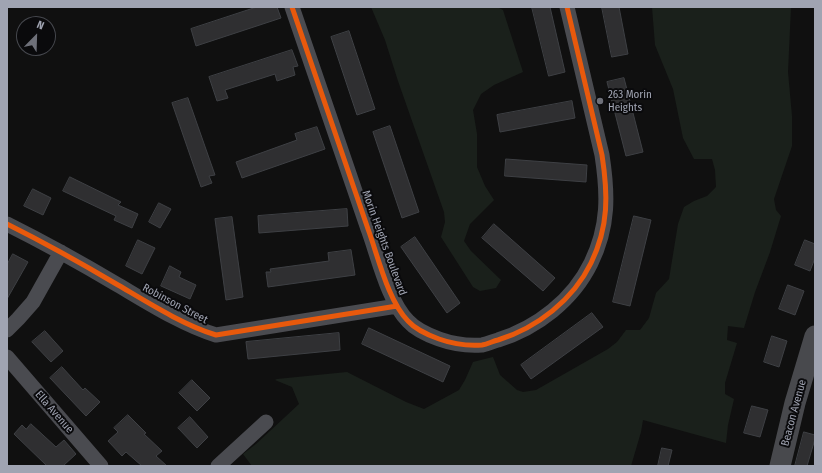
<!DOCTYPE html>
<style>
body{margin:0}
#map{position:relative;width:822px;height:473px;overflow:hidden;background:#101010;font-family:"Fira Sans Condensed",sans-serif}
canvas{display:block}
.frame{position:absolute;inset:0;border:8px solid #a0a4b2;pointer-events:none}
.north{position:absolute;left:16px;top:16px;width:40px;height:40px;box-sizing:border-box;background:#0a0a0c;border:1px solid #46484e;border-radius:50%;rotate:23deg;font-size:11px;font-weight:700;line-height:16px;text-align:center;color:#a0a4b2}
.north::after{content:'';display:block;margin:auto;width:14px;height:18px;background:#6e7079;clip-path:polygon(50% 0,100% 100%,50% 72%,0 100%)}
</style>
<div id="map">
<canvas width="822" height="473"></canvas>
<div class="frame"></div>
<div class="north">N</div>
</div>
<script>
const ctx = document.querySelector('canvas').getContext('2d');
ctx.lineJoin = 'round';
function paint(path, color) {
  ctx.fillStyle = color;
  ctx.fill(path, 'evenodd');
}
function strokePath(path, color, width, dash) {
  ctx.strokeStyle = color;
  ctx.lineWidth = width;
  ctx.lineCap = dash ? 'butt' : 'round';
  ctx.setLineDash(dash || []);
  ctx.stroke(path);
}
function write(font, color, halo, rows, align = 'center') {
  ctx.font = font + ' "Fira Sans Condensed",sans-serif';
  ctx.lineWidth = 4;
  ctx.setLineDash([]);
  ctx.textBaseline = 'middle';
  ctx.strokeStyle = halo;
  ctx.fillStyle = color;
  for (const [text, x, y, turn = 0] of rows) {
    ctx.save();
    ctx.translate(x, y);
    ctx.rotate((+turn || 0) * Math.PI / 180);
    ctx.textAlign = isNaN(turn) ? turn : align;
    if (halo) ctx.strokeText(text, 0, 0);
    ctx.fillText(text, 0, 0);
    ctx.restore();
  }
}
paint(new Path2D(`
 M371,7H497L503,10L523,72L494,85L481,94L473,110L477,134V167L485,186L494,200L470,224L464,241L471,251L501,280L496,288L480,291L473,287L441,237L445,222L444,212L398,81L385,40Z
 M652,7H791L788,72L792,116V146L774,199L776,210L781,216L770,252L755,292L744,328L728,326L727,340L737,343L725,383V394L734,399L728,425L726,443L643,420L641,432L631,466H252L243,454L256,444L299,404L292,387L275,380L277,379L347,372L406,402L424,409L459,390L465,380L473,362L493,357L500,375L517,390L523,392L536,390L608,349L617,342L626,330H640L649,318L656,293L669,279L678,224L684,207L694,201L707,196L716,187L715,170L712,159H694L683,138L673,89L655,45Z`), '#1a201b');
const building = new Path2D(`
 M257,7H277L281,18L196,46L191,29Z
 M532,7H550L565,72L549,76Z
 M602,7H619L628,54L612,57Z
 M349,31L375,109L357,115L331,37Z
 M292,50L298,66L293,67L295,75L277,81L275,74L225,90L228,98L217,101L209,77Z
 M624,78L643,152L626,156L607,82Z
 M188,98L215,175L209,176L212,183L201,187L172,103Z
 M572,101L575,118L500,132L497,115Z
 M390,126L419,212L402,218L373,132Z
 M317,127L325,149L242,178L236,162L297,140L295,134Z
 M506,159L587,165L586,182L505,176Z
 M70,177L121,202L118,205L138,214L132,228L114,220L116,216L63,191Z
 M33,189L51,198L43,215L24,206Z
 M159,203L171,209L160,228L149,222Z
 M347,209L348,226L259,233L258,216Z
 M634,216L651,220L630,306L613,302Z
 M232,217L243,297L226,300L215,219Z
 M494,224L555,278L543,291L482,238Z
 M415,237L460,303L447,313L401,247Z
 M138,240L155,248L142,274L126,266Z
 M805,240L815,244V258L810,271L795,265Z
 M351,250L355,275L268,287L266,272H271L270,269L329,261L328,253Z
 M13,254L28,262L7,299V265Z
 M170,266L181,272L179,277L196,285L190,299L161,286Z
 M788,285L804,291L795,315L779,309Z
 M592,313L603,327L531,379L521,365Z
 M369,328L450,366L443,382L362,344Z
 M45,331L63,351L51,362L32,342Z
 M339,333L340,350L248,359L246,342Z
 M772,336L787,341L779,367L764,362Z
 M62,367L83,390L85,388L100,402L86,416L50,378Z
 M192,380L210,398L197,411L179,393Z
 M752,406L768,410L760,437L744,433Z
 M128,415L146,433L144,434L162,451L156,456L167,466H142L126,452L122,456L108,441L118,432L114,428Z
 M190,417L208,437L197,448L178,428Z
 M31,424L56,447L64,440L76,454L63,466H47L14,434L22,425L26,429Z
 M804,432L815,435V439L807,466H795Z
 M662,448L672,450L668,466H658Z`);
paint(building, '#2f2f31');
strokePath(building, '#3e4044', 1);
strokePath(new Path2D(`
 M292,7C317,81 342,155 368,229C378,256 388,301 408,321C416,330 428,335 439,339C453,344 468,346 482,345C488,344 493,341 498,340C537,328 573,300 591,263C609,226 608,194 602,155L567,7
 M7,224C45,243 81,263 118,285C147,302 183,325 216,335L397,306
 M7,330L18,319L33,302L61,252
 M7,357L101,466
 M218,466L266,422`), '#4a4b50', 15);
strokePath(new Path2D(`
 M780,466L795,403L815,336`), '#48494d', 21);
strokePath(new Path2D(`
 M292,7C317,81 342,155 368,229C378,256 388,301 408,321C416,330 428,335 439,339C453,344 468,346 482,345C488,344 493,341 498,340C537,328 573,300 591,263C609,226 608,194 602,155L567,7
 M7,224C45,243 81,263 118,285C147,302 183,325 216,335L397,306`), '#e8590c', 5);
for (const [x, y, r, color] of [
 [600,101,4,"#6e7079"]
]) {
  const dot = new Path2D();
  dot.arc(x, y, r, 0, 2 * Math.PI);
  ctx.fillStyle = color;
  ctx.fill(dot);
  strokePath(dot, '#0a0a0c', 1.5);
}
write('11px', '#a0a4b2', '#0a0a0c', [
 ["263 Morin",608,95],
 ["Heights",608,108]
], 'left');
write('11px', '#a0a4b2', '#0a0a0c', [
 ["Morin Heights Boulevard",384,243,70],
 ["Robinson Street",175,304,28],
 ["Ella Avenue",54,412,49],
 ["Beacon Avenue",794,413,-75]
]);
</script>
